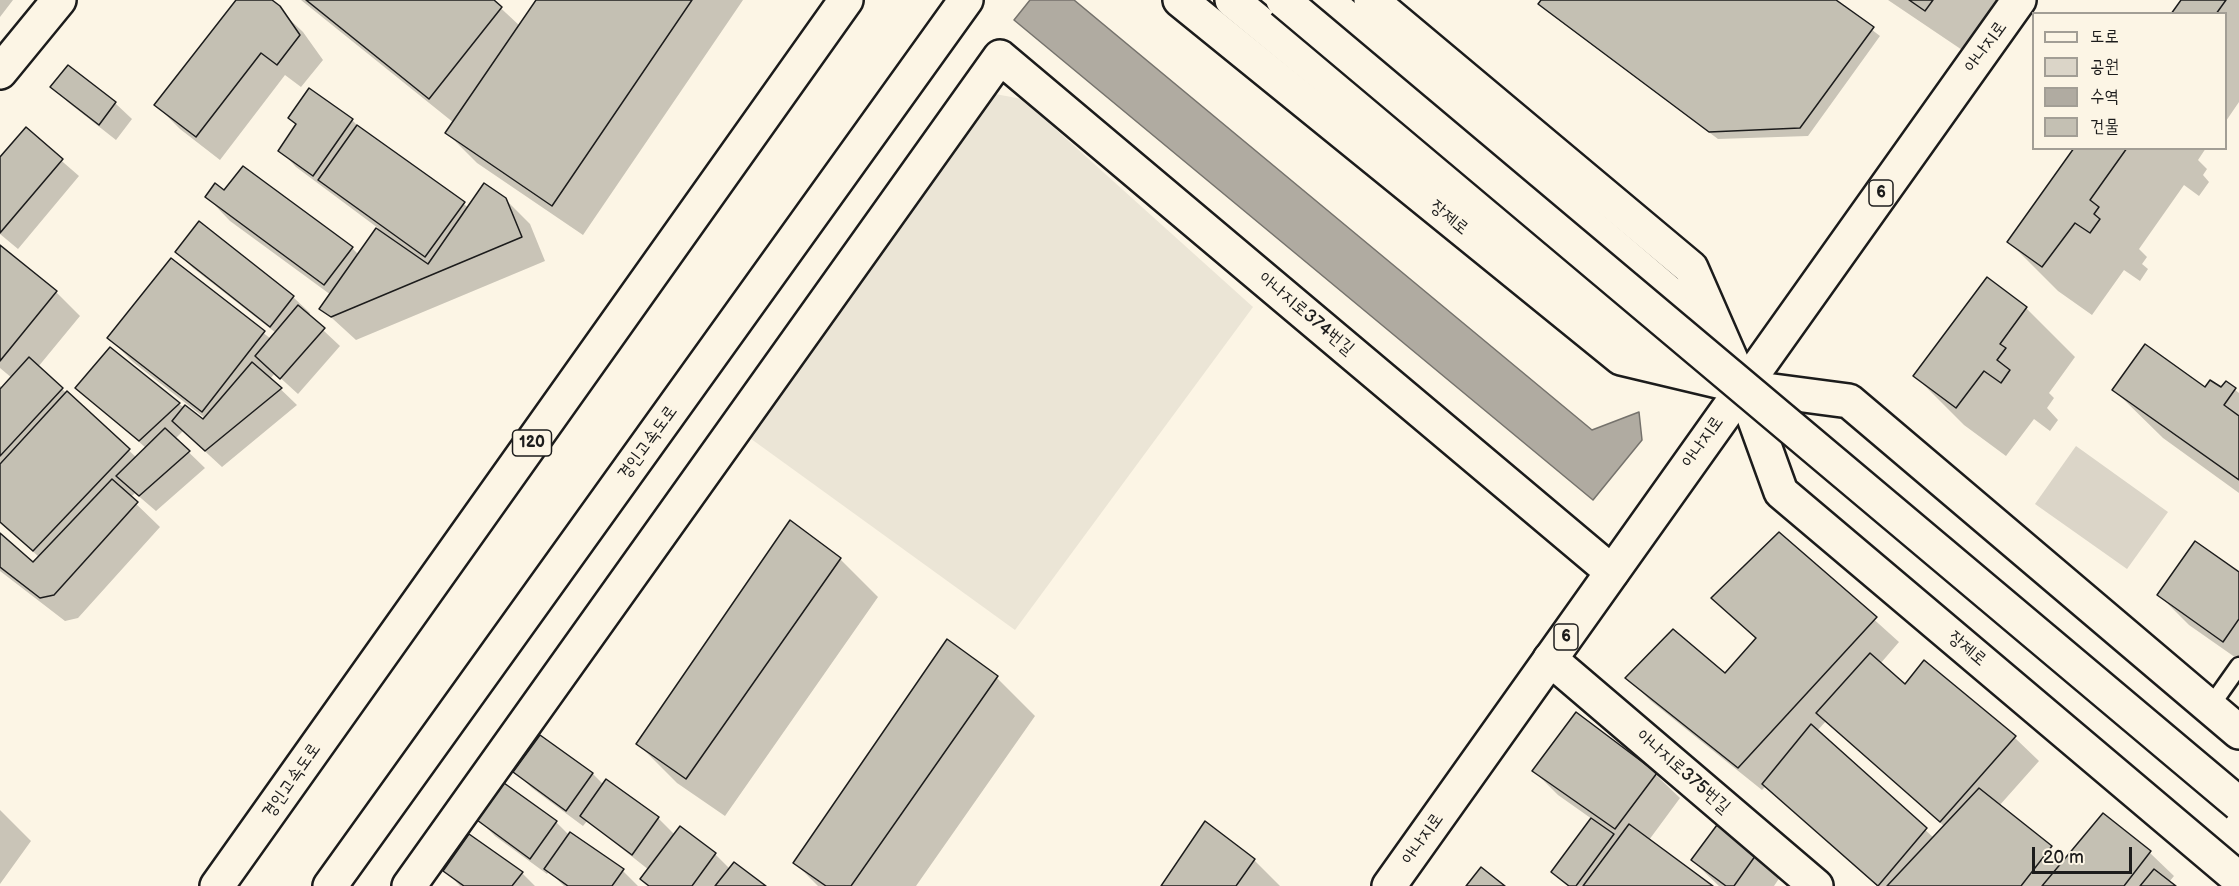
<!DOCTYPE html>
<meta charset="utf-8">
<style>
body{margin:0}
#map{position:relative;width:2239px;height:886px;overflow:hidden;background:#fcf5e5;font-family:"Balsamiq Sans","Poor Story",sans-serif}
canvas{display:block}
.legend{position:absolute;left:2032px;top:12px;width:195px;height:138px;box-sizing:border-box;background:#fcf5e5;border:2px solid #a29e95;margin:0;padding:8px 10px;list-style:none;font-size:18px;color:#1c1c1c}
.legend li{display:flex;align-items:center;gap:12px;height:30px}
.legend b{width:30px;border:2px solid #a29e95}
.scale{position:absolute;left:2032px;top:847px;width:100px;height:27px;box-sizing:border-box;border:3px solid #1c1c1c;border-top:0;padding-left:8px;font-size:18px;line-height:21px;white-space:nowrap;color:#1c1c1c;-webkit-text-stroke:4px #fcf5e5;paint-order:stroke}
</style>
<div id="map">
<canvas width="2239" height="886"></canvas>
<ul class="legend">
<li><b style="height:8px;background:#fcf5e5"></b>도로</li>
<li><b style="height:16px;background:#dbd5c8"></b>공원</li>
<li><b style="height:16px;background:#b0aba1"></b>수역</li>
<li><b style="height:16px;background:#c4c0b3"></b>건물</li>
</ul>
<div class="scale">20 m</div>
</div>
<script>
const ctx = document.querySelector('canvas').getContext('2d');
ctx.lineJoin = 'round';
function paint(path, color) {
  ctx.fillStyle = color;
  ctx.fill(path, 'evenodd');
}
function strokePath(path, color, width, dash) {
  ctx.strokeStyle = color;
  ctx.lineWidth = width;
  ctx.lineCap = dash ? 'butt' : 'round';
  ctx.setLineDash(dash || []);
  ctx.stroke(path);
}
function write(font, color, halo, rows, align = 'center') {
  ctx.font = font + ' "Balsamiq Sans","Poor Story",sans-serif';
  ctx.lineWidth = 4.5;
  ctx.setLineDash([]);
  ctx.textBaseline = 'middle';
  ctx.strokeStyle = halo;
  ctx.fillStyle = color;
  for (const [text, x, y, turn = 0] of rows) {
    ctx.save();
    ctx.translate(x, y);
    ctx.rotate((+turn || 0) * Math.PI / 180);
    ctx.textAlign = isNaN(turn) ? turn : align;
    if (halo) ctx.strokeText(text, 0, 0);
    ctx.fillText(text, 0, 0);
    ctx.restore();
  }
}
paint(new Path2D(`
 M990,93L1022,99L1253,307L1015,630L736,428Z`), '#ebe5d6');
paint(new Path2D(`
 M2076,446L2168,512L2127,569L2035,504Z`), '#dbd5c8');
const water = new Path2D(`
 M1030,0H1074L1592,430L1639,412L1642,440L1593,500L1014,20Z`);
paint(water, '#b0aba1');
strokePath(water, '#75726c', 1.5);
paint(new Path2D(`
 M0,0H13L0,17Z
 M238,0H269L303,32L323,60L301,87L285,75L220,160L180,129L156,105Z
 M301,0H492L520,26L538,0H743L583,235L477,163L447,133L454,123Z
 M1543,0H1833L1880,36L1808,136L1718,139L1548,12L1540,4Z
 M1888,0H2017L1974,58Z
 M2183,0H2239V102L2226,121V14H2173Z
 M68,67L115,103L132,119L116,140L69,103L52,87Z
 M290,118L352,120L364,132L469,208L505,199L530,224L545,261L356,340L321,308L331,295L230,221L207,197L224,192L352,248L359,255L378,228L296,167L280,150L297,125Z
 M26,130L79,176L18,249L0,234V159Z
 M2076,148H2206L2198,160L2207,169L2203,175L2209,182L2199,196L2184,185L2139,249L2147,257L2142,264L2148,269L2140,281L2124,270L2092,315L2058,291L2009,242Z
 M199,223L293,297L310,313L308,316L340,346L298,394L275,373L270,379L297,405L222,467L183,431L175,439L205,468L156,511L135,493L130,498L160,527L78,618L65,621L0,571V535L33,564L39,557L0,522V386L3,388L12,378L0,368V247L56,292L80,316L38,367L137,458L146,448L77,388L179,404L204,421L206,419L133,362L109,338L171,260L271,339L276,333L193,268L177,252Z
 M1988,279L2026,308L2075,357L2049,393L2054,398L2047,408L2058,420L2050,431L2034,419L2006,456L1964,425L1915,376Z
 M2226,383L2239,393V493L2163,438L2114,390L2222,389Z
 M1779,534L1899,642L1880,664L1905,686L1924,662L2015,738L2039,761L1999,806L2065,861L2103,815L2150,853L2174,876L2169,882L2174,886H1877L1766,786L1762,790L1651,701L1627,678L1725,675L1757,640L1714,598ZM1826,721L1945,827L1934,838L1817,731Z
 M840,559L878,597L725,816L677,783L638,744Z
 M2239,573V660L2189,625L2159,595Z
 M997,678L1035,716L916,886H818L795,863Z
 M1577,714L1656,775L1680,798L1649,840L1711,886H1568L1553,872L1592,819L1558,795L1534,771Z
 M540,737L593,774L604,785L658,818L675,835L715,854L730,869L764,886H649L642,879L649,870L587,821L583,826L532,788L515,772Z
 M0,810L31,841L0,884Z
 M479,820L556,822L569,835L623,871L638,886H564L549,871L547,874L495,836Z
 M1205,823L1254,860L1280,886H1162Z
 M1757,853L1780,877L1774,886H1719L1692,860Z
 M445,870L522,873L535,886H460Z`), '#0003');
const building = new Path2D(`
 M236,0H272L280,6L300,35L277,65L261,53L196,137L154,105Z
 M306,0H494L502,7L429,99Z
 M536,0H692L552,206L445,133Z
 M1541,0H1836L1874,27L1800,128L1709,132L1538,4Z
 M1909,0H1933L1925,11Z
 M2181,0H2226L2216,14H2171Z
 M68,65L116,102L99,125L50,87Z
 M309,88L353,119L313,176L278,151L296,124L288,118Z
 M357,125L465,202L425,257L318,180Z
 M26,127L63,159L0,233V157Z
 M2074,148H2127L2090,200L2099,207L2094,214L2100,219L2090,233L2075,223L2042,267L2007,242Z
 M243,166L353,247L324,285L205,197L215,183L224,190Z
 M484,183L506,198L522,237L331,317L319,309L376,228L428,264Z
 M199,221L294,296L270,327L175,252Z
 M0,245L57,291L0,361Z
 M171,258L265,331L202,412L107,338Z
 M1987,277L2027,307L2000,344L2006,348L1997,360L2010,370L2001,383L1984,371L1956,408L1913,376Z
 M298,305L325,328L280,379L255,356Z
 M2145,344L2205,387L2210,380L2221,387L2226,381L2236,388L2224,405L2239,416V480L2112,390Z
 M110,347L180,403L139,441L75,388Z
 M29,357L63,388L0,456V389Z
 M252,362L282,388L205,451L172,421L185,405L203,419Z
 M67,391L130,449L33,551L0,522V464Z
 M165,428L190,451L139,496L116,476Z
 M112,479L138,502L54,595L40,598L0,567V533L33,562Z
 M790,520L841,558L686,779L636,744Z
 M1779,532L1877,617L1738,768L1625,678L1673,629L1725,673L1756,638L1711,598Z
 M2195,541L2239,572V619L2223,642L2157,595Z
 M947,639L998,676L851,886H826L793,863Z
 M1870,653L1905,684L1924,660L2016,736L1940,822L1816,713Z
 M1576,712L1657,773L1615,829L1532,771Z
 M1811,724L1927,828L1878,886L1762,784Z
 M540,735L593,773L566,811L513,772Z
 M606,779L659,817L632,855L580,816Z
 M504,783L557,821L530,859L477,820Z
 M1979,788L2052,846L2021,886H1887Z
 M2103,813L2151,851L2124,886H2042Z
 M1591,818L1614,834L1576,886H1569L1551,872Z
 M1205,821L1255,859L1236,886H1161Z
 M1629,824L1713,886H1583Z
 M1717,825L1758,852L1734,886H1726L1691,860Z
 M680,826L716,853L692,886H649L640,879Z
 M570,832L624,869L612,886H568L544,869Z
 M469,834L523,872L512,886H464L443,871Z
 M734,862L766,886H715Z
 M1481,867L1505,886H1466Z
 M2154,869L2176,886H2140Z`);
paint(building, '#c4c0b3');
strokePath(building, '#1c1c1c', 1.5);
const lane = new Path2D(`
 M2210,707L2239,666`);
const street = new Path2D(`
 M1232,0L1641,336L1717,374
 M1326,0L1675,298L1723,361
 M1550,659L1816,886
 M409,886L1000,57L1612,572`);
const secondary = new Path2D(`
 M1180,0L1621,358L1743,387L1849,401L2239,732
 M1371,0L1691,268L1743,387L1781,492L2239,879
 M0,72L59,0`);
const primary = new Path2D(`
 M1389,886L2019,0`);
const highway = new Path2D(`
 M217,886L846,0
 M330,886L966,0`);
strokePath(lane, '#1c1c1c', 21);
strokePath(street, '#1c1c1c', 38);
strokePath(secondary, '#1c1c1c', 38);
strokePath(primary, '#1c1c1c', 38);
strokePath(highway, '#1c1c1c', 38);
strokePath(lane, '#fcf5e5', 16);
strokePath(street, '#fcf5e5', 33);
strokePath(secondary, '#fcf5e5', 33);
strokePath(primary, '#fcf5e5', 33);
strokePath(highway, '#fcf5e5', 33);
const secondaryBridge = new Path2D(`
 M1283,0L2239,804`);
strokePath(secondaryBridge, '#1c1c1c', 38, []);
strokePath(secondaryBridge, '#fcf5e5', 33);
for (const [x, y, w] of [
 [1881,193,24],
 [532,443,39],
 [1566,637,24]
]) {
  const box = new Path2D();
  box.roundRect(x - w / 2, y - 13, w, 26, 4.5);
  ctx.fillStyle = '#fcf5e5';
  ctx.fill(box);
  strokePath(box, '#1c1c1c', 1.5);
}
write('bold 16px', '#1c1c1c', null, [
 ["6",1881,193],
 ["120",532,443],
 ["6",1566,637]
]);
write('18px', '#1c1c1c', '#fcf5e5', [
 ["아나지로",1986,47,-54],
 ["장제로",1449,218,39],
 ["아나지로374번길",1306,314,40],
 ["아나지로",1703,442,-55],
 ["경인고속도로",648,443,-54],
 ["장제로",1967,649,40],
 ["아나지로375번길",1683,772,41],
 ["경인고속도로",292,781,-55],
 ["아나지로",1423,839,-55]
]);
</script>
